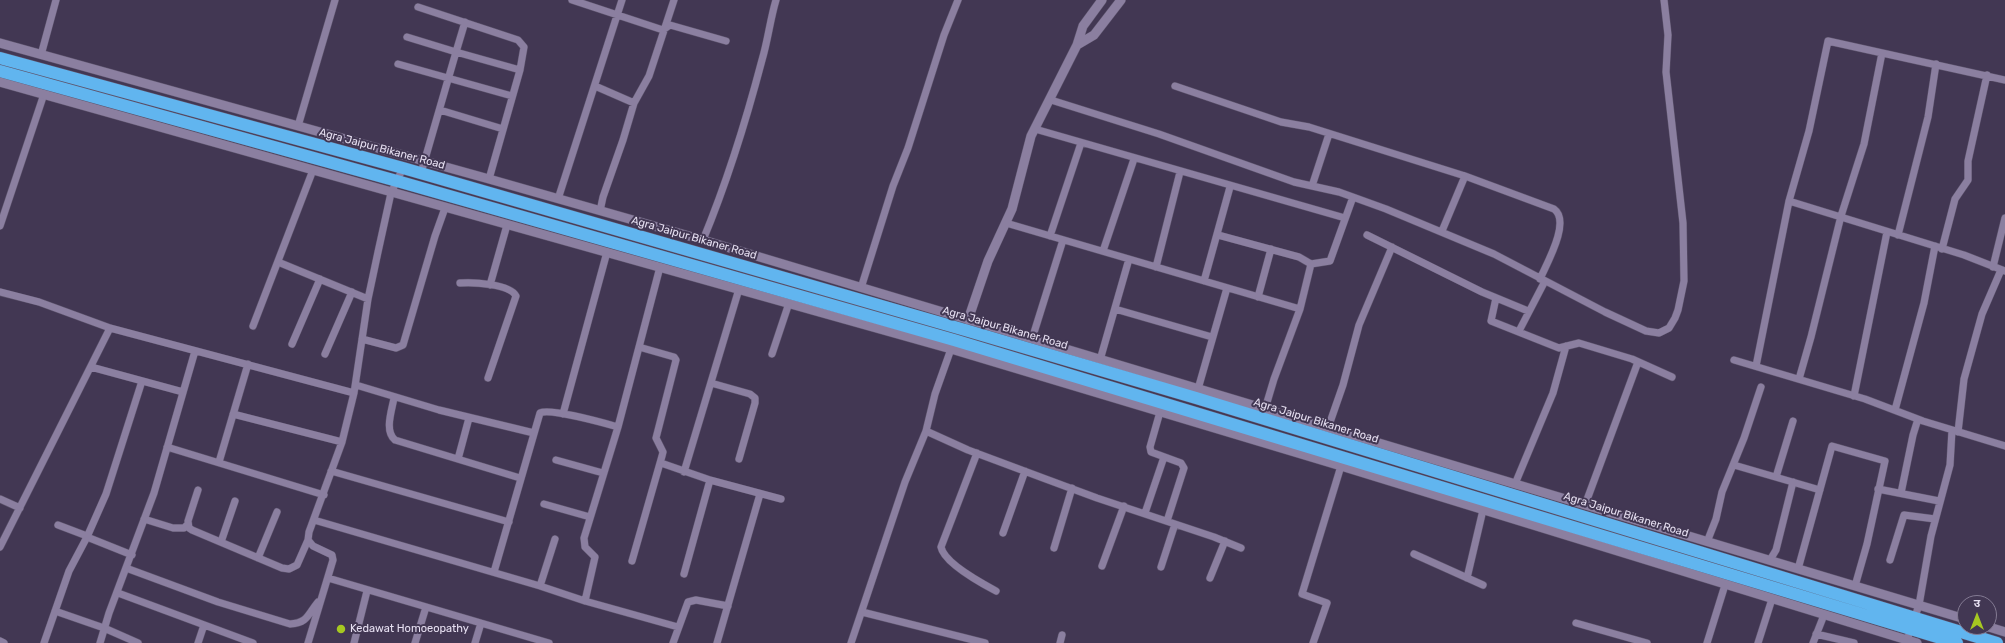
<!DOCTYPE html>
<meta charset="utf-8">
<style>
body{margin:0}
#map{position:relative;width:2005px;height:643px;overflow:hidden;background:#423753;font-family:Rubik,"Noto Sans Devanagari",sans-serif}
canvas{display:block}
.north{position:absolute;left:1957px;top:595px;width:40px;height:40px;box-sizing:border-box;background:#423753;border:1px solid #847b93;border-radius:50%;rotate:0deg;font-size:11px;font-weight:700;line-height:16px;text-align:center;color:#e7e0f2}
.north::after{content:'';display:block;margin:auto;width:14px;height:18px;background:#a6c821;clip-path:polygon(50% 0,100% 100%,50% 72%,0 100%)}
</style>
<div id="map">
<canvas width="2005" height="643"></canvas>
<div class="north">उ</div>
</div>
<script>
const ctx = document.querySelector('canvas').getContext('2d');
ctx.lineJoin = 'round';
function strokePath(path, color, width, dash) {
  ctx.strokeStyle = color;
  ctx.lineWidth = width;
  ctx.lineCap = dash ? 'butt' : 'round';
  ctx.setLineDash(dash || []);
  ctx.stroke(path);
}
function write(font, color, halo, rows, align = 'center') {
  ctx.font = font + ' Rubik,sans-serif';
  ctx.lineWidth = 4;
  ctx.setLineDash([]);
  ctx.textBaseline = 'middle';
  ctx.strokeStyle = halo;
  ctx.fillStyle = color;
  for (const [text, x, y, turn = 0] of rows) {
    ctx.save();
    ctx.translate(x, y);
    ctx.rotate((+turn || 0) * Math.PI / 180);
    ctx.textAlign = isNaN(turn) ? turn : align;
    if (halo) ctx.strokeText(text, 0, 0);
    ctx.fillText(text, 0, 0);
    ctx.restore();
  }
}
const street = new Path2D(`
 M572,0L663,30L670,25L726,41
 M418,7L518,40L524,47L520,70
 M407,37L456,52L465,22
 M41,55L56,0
 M398,64L512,96
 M595,86L634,103
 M1175,86L1281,122L1309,127L1465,176L1554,209C1571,221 1547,263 1540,279
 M1051,100L1159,134L1294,182L1339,192L1386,209L1494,254L1605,312L1646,331L1659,333L1669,328L1675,318L1678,310L1684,281L1683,223L1666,72L1668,35L1664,0
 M440,110L503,129
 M298,126L335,0
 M1035,129L1345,218
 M421,173L456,52L520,70L489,179
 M1312,186L1329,134
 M558,199L622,0
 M1789,201L1964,255L2005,271
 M600,211L603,197L623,140L634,103L649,76L674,0
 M1006,223L1300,309
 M0,226L44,94
 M1442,231L1465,176
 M1218,235L1299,257L1311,264
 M1367,235L1482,292L1528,311
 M1898,235L1928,117L1936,64
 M1050,236L1081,143
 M703,240C727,182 746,121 762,60C768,40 770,20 776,0
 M1942,249L1955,199L1968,180V161L1987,75
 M1103,251L1134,159
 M278,262L368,299
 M1156,267L1180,172
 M1993,267L2005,218
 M1204,281L1230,187
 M460,283C473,282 510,284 516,296L488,378
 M490,285L507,225
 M861,288L893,186L908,148L944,35L958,0
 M0,292L39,302L110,328L354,393L368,299L378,252L391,193L403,168
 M1258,297L1271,249
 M1496,298L1491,321L1559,348L1579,343L1632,359L1672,377
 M1115,309L1212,337
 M253,326L313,170
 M1519,331L1545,281
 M362,339L396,348L403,345L435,236L445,208
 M1032,339L1063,240
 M292,344L320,279
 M325,354L352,292
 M772,354L789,303
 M1100,360L1129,259
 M1734,360L1865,399L1923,421L2005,446
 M1756,366L1789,201L1809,131L1828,41L2005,80
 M91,367L183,392
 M1799,379L1811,337L1841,216L1864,144L1882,53
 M711,383L750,394L755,398V403L739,459
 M356,385L439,410L534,433
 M1198,389L1227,288
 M1854,396L1887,232
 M394,398C392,410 384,431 395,440L520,478
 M1265,409L1274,379L1300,309L1311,264L1330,261L1353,197
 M1895,410L1924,303L1935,246
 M1160,412L1150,447L1151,452L1181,463L1184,468L1167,521
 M233,414L342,442
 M563,414L607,252
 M1328,428L1343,385L1359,325L1392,247
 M926,431L968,450L1043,478L1097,498L1214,537L1241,548
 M1958,432L1964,379L1982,314L2001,270
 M167,447L324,495
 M977,453L941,547C944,563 981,583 996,591
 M458,459L469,418
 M556,460L603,473
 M219,462L248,364
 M661,463L710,480L781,499
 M1734,465L1820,490
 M331,471L509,522
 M684,472L739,289
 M1776,477L1793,421
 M1515,484L1553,393L1566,346
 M1878,489L1939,501
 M198,490L188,521L189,528L192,530L282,568L289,569L297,565L308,540
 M1901,493L1913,435L1918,419
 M0,499L20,508
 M544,504L590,517
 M1585,505L1638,362
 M1145,513L1164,457
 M144,519L173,528H184L188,524
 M314,520L540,586L585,601L678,627
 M58,525L87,536
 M1003,533L1025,471
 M87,537L106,494L142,381
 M221,542L235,501
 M1707,542L1716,519L1722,492L1744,438L1761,387
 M0,547L110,328
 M1054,548L1072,488
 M1414,554L1483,585
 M258,558L277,512
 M1770,560L1776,550L1793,482
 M1890,560L1904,515L1935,519
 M632,561L662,456L663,452L656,438L676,360L674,357L639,347
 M1102,566L1124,506
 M1161,567L1175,524
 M126,568L218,602L290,624C308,623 308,614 318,602
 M1798,569L1832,446L1885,461L1867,544L1855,586
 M494,572L540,413C550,408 604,423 618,427
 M684,574L710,480
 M328,578L549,643
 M1210,578L1225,541
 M1467,578L1483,510
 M540,586L555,539
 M118,593L253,643
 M585,601L595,557L585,547L584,538L618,427L660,267
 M55,611L104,628L138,643
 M862,612L985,643
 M1576,623L1647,643
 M1816,634L1854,643
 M0,641L4,643
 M44,643L69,571L87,537L132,555
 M100,643L109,613L154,493L195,351
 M198,643L204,625
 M308,643L333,560L332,555L313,546L308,540L309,532L342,442L354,393
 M354,643L367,591
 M415,643L426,607
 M475,643L481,623
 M673,643L688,602L696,600L728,606
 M717,643L760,494
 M851,643L905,482L926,431L935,394L951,349
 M1060,643L1062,635
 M1313,643L1327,603L1302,594L1341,466
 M1707,643L1725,585
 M1758,643L1772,599
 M1813,643L1824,615
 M1906,643L1919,605L1931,536L1950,465L1952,430`);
const secondary = new Path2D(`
 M0,43L489,179L703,240L1965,619
 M1077,45L1094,35L1121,0
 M0,82L951,349L1341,466L1917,643
 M968,320L988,261L1012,209L1031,136L1077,45L1083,26L1102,0
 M1989,627L2005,632`);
const highway = new Path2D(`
 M0,58L403,168L965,330L1196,398L1997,643
 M0,71L397,181L954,340L1957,643`);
strokePath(street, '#5d546c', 8);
strokePath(secondary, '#5d546c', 10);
strokePath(highway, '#5d546c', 13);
strokePath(street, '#8b7fa0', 7);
strokePath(secondary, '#8b7fa0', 9);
strokePath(highway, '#61b5ef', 12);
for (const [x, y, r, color] of [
 [341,629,5,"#a6c821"]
]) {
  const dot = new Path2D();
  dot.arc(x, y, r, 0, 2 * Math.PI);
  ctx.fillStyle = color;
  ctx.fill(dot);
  strokePath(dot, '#423753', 1.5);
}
write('11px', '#e7e0f2', '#423753', [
 ["Agra Jaipur Bikaner Road",382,149,15],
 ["Agra Jaipur Bikaner Road",694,238,16],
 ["Agra Jaipur Bikaner Road",1005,328,16],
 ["Agra Jaipur Bikaner Road",1316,421,17],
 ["Agra Jaipur Bikaner Road",1626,515,17]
]);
write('11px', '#e7e0f2', '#423753', [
 ["Kedawat Homoeopathy",350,629]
], 'left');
</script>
